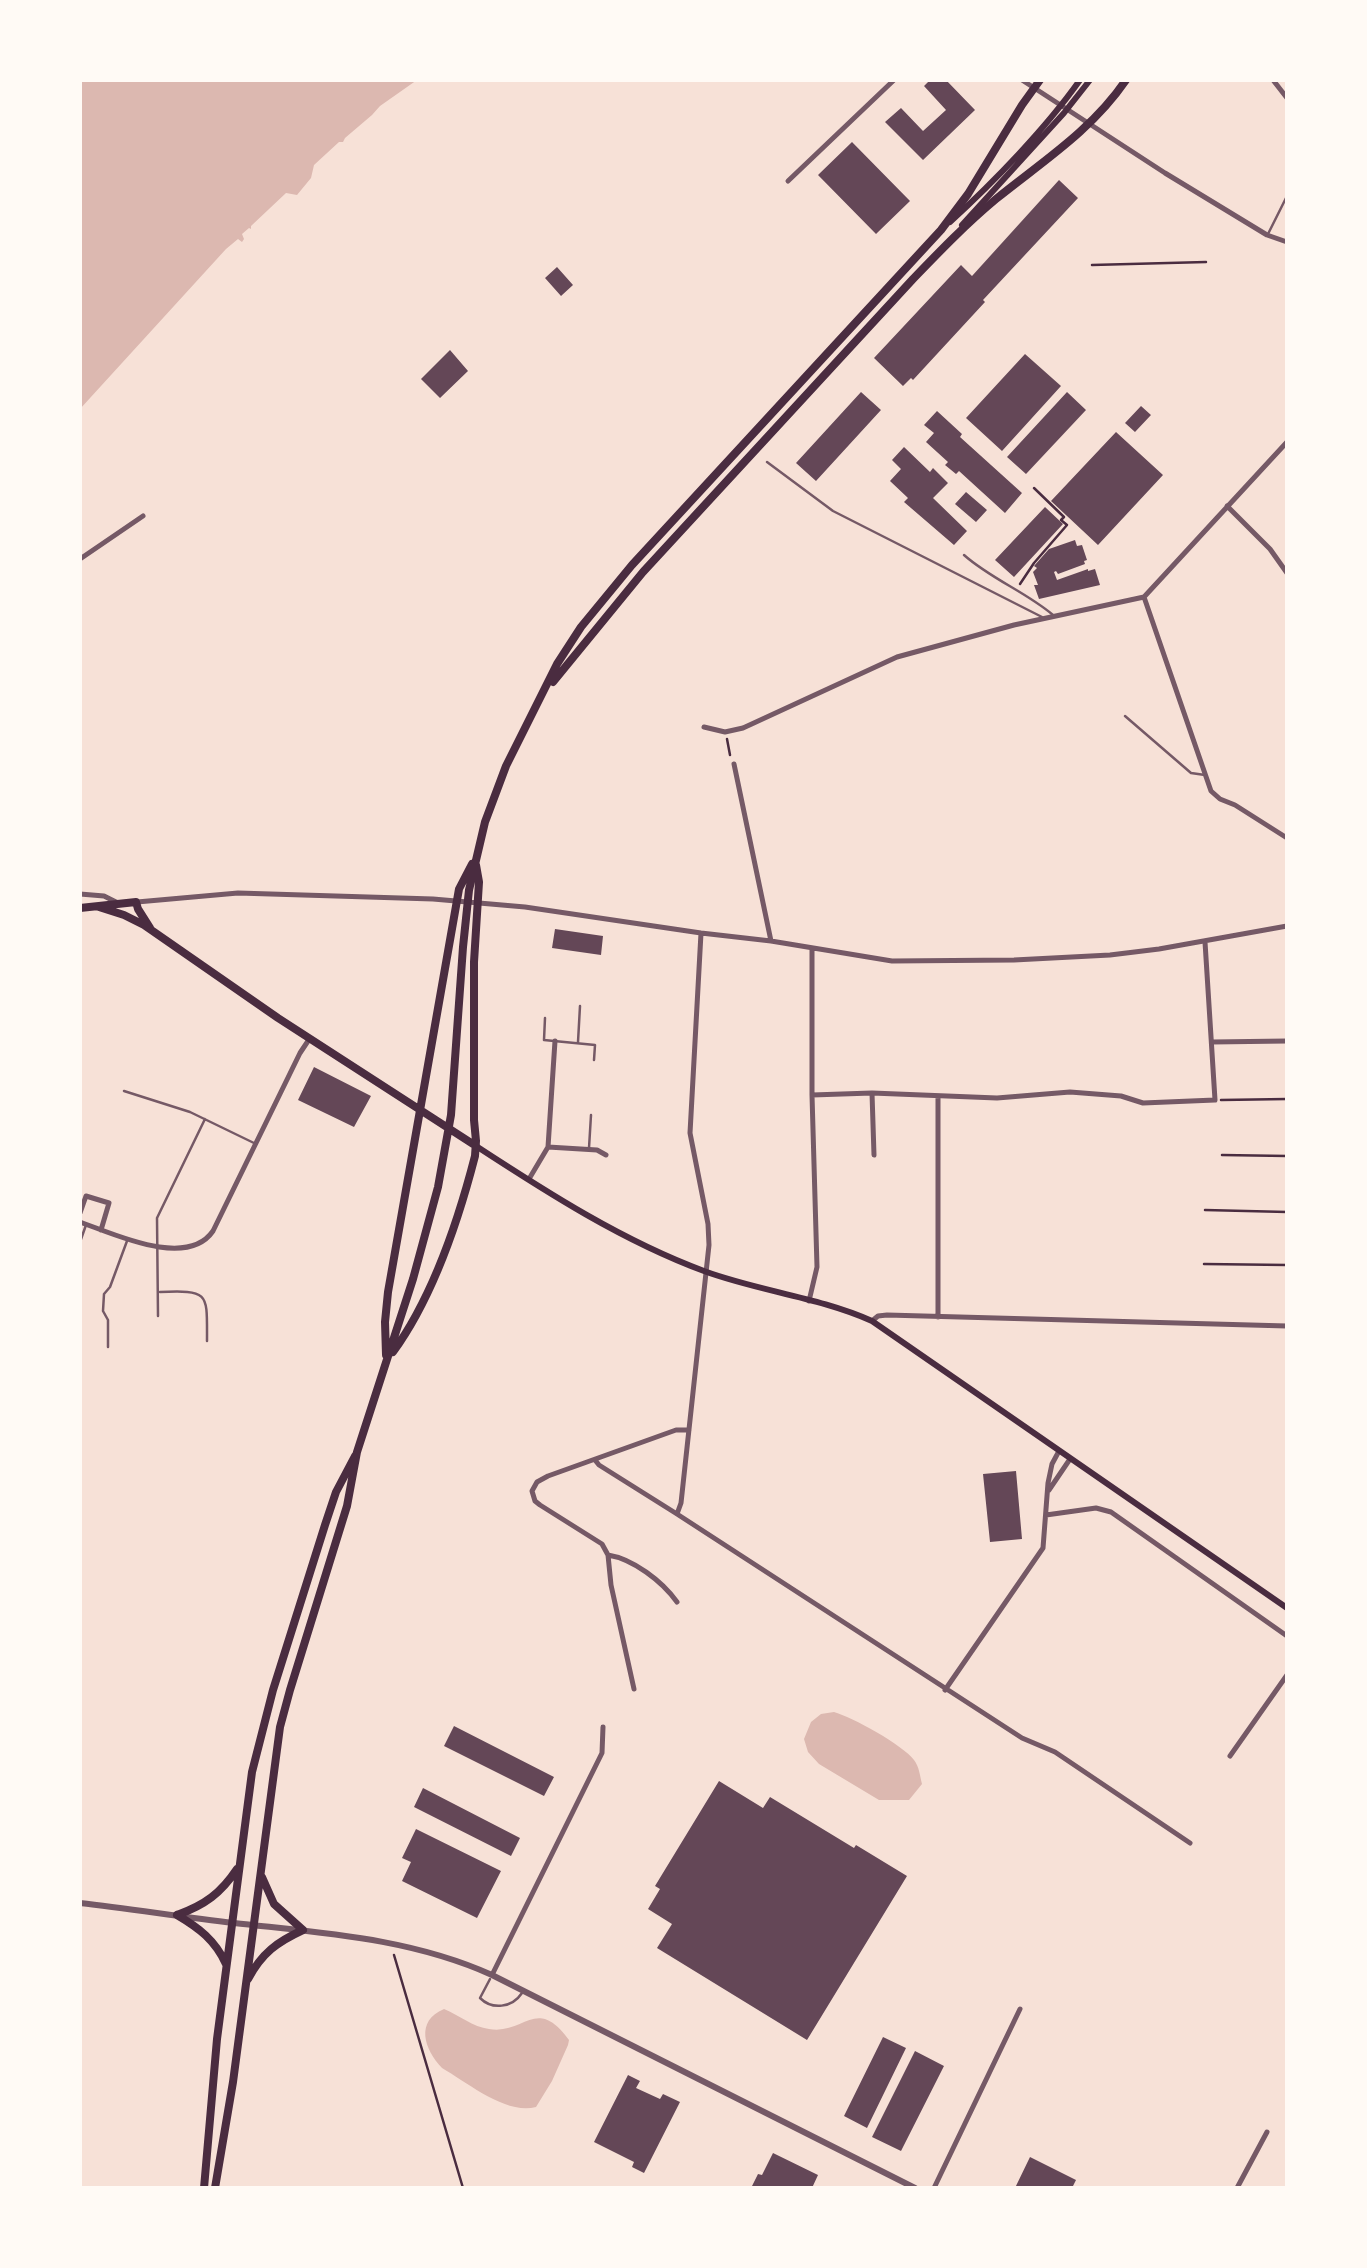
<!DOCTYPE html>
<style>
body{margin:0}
#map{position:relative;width:1367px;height:2268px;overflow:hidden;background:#f7e1d7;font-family:Helvetica,sans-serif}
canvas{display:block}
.frame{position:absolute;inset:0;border:82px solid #fffaf5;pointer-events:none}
</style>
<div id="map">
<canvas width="1367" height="2268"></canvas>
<div class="frame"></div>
</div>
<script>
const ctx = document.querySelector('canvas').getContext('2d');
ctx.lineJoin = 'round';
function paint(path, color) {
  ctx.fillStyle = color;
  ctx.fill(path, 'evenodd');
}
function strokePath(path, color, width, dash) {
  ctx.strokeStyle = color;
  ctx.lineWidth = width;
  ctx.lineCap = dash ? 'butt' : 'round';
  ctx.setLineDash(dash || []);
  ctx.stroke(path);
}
paint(new Path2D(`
 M80,80H417L380,106L372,115L345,138L343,142H339L314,165L311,178L297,195L286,193L251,226V229L249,228L242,234L244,239L242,242L238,239L226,249L80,409Z
 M834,1712C852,1717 903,1745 914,1760C919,1766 920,1776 922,1784L909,1800H879L819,1764L808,1752L804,1739L811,1722L821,1714Z
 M444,2009C459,2015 473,2027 489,2029C525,2035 536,1995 569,2040L568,2045L552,2081L536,2107C506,2115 468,2083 442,2068C424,2049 415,2021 444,2009Z`), '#dcb8b0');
paint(new Path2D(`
 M930,80H946L975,110L923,160L885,122L901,108L923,131L946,110L924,86Z
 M852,142L910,201L876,234L818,175Z
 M1059,180L1078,198L983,300L985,302L913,380L911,378L903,386L874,358L961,265L972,276Z
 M557,267L573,285L561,296L545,278Z
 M450,350L468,371L440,398L421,379Z
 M1025,354L1061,386L1002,451L966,418Z
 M861,392L881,410L816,481L796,463Z
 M1067,392L1086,410L1026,474L1007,457Z
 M1141,406L1151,415L1135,432L1125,423Z
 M937,411L962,434L960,437L1022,493L1005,513L959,471L956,474L945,465L948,462L926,442L934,433L924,425Z
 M1116,432L1163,475L1098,545L1051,501Z
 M904,447L930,472L933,468L948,483L933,498L967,531L954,545L904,502L908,498L890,481L901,469L892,460Z
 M966,492L987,510L976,522L955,504Z
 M1045,507L1063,524L1014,577L995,560Z
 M1075,540L1077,546L1082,545L1087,560L1084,561L1085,564L1058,574L1056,571L1054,572L1057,580L1088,569V571L1095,569L1100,585L1039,599L1034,585H1038L1033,572L1037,568L1034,566L1049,549Z
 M555,929L603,936L601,955L552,948Z
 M314,1067L371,1096L354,1127L298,1100Z
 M1016,1471L1022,1539L990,1542L983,1474Z
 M454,1726L554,1777L544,1796L444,1746Z
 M719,1781L763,1808L770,1797L854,1848L856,1845L907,1876L807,2040L657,1948L672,1924L648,1909L660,1889L655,1886Z
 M423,1788L520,1838L511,1856L414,1807Z
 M416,1829L501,1871L477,1918L402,1881L411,1862L402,1858Z
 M883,2037L906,2048L867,2128L844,2116Z
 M915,2051L944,2066L901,2151L872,2137Z
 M628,2075L640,2081L636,2088L660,2099L663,2094L680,2102L644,2173L632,2167L634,2162L594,2142Z
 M773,2153L818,2175L812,2188H751L758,2174L762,2175Z
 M1030,2157L1076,2180L1072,2188H1015Z`), '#644757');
strokePath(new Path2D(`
 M1092,265L1206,262
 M1020,584L1034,563L1067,525L1061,520L1064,517L1034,488
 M727,739L730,755
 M1221,1100L1287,1099
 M1222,1155L1287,1156
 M1205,1210L1287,1212
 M1204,1264L1287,1265
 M394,1955L463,2188`), '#4a2c40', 2.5);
strokePath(new Path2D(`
 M1268,234L1287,196
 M767,462L833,511L1042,617
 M964,555C991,579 1026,592 1053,615
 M1125,716L1191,773L1205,775
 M545,1018L544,1040L595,1045L594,1060
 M578,1042L580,1006
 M124,1091L190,1112L256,1144
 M589,1148L591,1115
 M80,1242L86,1225
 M160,1292C210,1290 207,1293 207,1341
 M158,1316L157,1218L205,1119
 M108,1347V1320L103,1311L104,1294L110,1287L127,1241
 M490,1979L480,1998C492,2010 512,2008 522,1993`), '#755966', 2.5);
strokePath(new Path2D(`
 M1022,80L1165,173L1267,235L1287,242
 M1273,80L1287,98
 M788,181L894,80
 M1227,506L1270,549L1287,573
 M80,559L143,516
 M1144,597L1211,791L1220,799L1235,805L1287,838
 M1144,597L1287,442
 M704,727L725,732L743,728L897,657L1014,625L1144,597
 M734,764L771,941
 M80,894L104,896L118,903
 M137,902L238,893L433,899L525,907L701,933L771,941L892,961L1014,960L1110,955L1159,949L1287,926
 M1212,1042L1287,1041
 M872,1093L874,1155
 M812,1095L872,1093L997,1098L1070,1092L1121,1096L1143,1103L1215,1100L1205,942
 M938,1097V1317
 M548,1147L597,1150L606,1155
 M529,1179L548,1147L555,1041
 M80,1213L86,1196L109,1203L101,1230
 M80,1222C114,1234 187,1269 213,1231L300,1053L310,1038
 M809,1301L817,1267L812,1095V948
 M872,1321L878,1316L887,1315L1287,1326
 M595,1460L599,1465L677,1514L681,1503L709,1245L708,1224L690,1133L701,933
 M1049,1490L1070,1459
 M677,1514L1022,1738L1055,1752L1190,1843
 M1046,1515L1096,1508L1111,1512L1287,1636
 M608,1555C633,1559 662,1581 677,1602
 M634,1689L611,1585L608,1555L602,1544L540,1505L535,1501L532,1491L537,1482L548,1476L676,1430H689
 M945,1690L1043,1548L1048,1483L1052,1464L1059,1451
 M1230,1756L1287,1675
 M492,1975L602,1753L603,1727
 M934,2188L1020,2009
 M1237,2188L1267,2132`), '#755966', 5);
strokePath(new Path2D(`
 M80,1903C131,1909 183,1917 234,1923C322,1933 410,1938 492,1975L915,2188`), '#755966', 6);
strokePath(new Path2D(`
 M950,222C994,182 1046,128 1080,80
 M962,225L1064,113L1090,80
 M476,1146C548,1193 623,1241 704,1271C758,1291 818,1297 872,1321L1287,1608`), '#4a2c40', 6);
strokePath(new Path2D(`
 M553,682L643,572L913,279C940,251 966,224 996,199C1043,161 1091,131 1126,80
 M99,907L124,915L144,925L278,1018L476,1146
 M80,908L136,902L138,909L150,928
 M393,1352C433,1297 458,1222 475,1156L476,1141L474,1120V962L479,882L476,865
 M386,1355L385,1322L388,1292L459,889L472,864
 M177,1915C205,1905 221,1893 237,1869
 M177,1915C199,1928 215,1940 226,1964
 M248,1979C262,1953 277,1942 303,1930L274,1904L262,1877
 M204,2188L217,2039L252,1772L273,1690L325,1525L336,1492L355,1456
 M215,2188L233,2082L280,1727L290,1690L347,1506L357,1452L413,1279L438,1187L451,1115L463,947L469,890L485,822L506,766L557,664L581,627L632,565L941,230L968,194L1022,105L1040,80`), '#4a2c40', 8);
</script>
